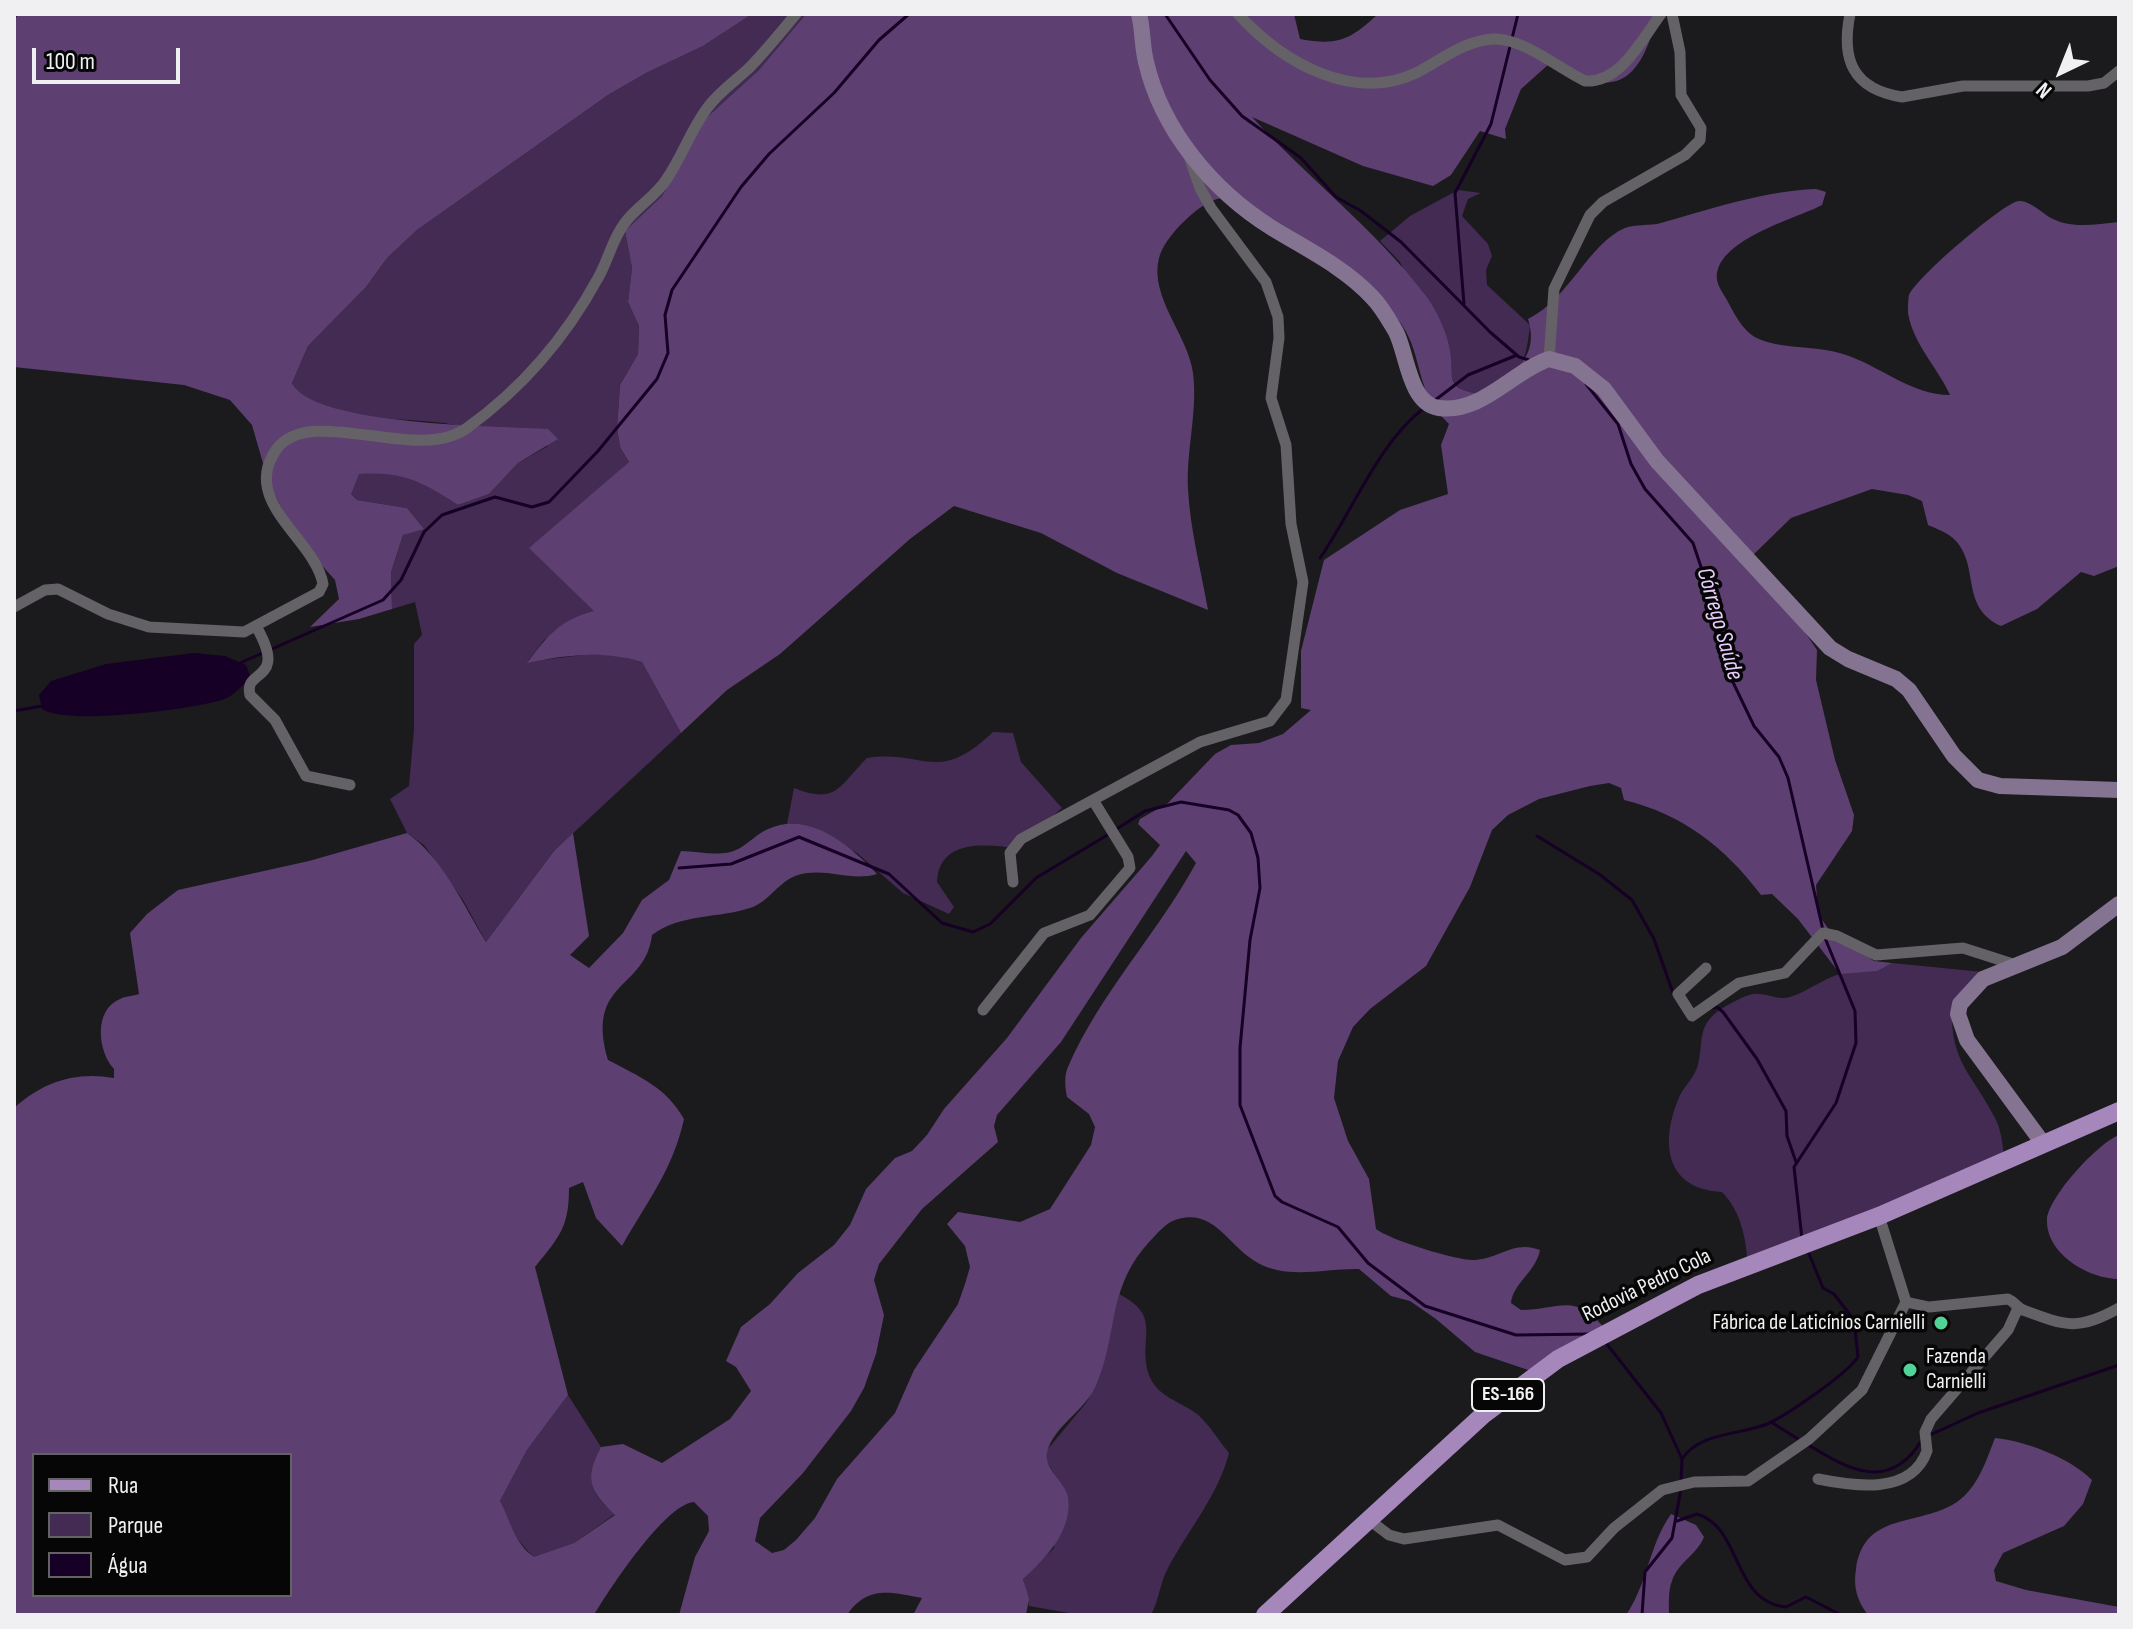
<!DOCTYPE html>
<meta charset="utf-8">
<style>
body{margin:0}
#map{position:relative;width:2133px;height:1629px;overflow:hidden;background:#1b1a1d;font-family:"Sofia Sans Condensed",sans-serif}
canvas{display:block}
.frame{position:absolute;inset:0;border:16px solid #f0eff1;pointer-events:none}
.legend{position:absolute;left:32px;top:1453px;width:260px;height:144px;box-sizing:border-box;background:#060606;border:2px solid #646364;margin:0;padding:10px 14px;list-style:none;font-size:24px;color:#f0eff1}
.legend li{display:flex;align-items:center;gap:16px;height:40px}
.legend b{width:40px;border:2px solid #646364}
.north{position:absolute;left:2021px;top:32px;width:80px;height:80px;-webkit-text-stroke:6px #060606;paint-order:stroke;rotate:223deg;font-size:22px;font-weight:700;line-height:32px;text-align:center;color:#f0eff1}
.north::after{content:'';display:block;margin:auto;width:28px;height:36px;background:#f0eff1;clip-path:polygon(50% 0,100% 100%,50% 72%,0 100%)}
.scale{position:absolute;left:32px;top:48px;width:148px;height:36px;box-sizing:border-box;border:4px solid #f0eff1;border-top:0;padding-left:10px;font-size:24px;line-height:28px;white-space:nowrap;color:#f0eff1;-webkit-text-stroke:6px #060606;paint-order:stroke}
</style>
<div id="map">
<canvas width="2133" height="1629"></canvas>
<div class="frame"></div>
<ul class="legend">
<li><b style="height:10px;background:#a587bc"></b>Rua</li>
<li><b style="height:22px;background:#432b54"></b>Parque</li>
<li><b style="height:22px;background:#160025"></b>Água</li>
</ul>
<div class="north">N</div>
<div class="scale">100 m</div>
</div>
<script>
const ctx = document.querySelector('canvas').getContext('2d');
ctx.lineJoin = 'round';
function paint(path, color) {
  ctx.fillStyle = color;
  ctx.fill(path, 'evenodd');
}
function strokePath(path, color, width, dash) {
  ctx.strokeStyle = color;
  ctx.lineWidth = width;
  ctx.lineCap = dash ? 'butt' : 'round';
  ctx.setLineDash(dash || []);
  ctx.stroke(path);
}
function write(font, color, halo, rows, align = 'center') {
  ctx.font = font + ' "Sofia Sans Condensed",sans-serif';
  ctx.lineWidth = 7;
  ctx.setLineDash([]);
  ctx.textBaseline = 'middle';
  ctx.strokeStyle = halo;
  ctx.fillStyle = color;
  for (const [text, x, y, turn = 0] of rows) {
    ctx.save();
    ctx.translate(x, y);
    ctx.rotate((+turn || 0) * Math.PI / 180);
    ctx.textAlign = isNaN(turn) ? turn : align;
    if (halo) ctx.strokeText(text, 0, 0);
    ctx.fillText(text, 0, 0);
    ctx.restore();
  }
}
paint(new Path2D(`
 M752,14H806L759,70L705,119L662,196L625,231L632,268L628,302L639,326L638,354L620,385L617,428L620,447L629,462L586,500L594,611L544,640L528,661C574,659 591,647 642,662L681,733L554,851L486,942L463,900L424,845L407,833L390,799L409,786L414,729V644L422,635L415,602L392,609L391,572L403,535L423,528L407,508L357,500L351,494V487L359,473C403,471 422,482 458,505L489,494L518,463L548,446C513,439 479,428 444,423C408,418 309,421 292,383L308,346L366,287L387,258L417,230L608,95L646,73L703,46Z
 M1458,190L1481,193L1468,199L1462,216L1488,244L1492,256L1486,270L1487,285L1530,325C1525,373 1519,370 1479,394C1460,391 1452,387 1450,367L1400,262L1380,241L1410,216Z
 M993,732L1013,733L1021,762L1062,808L1015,848C985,844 939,839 937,882L954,907L949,914L903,893L857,853L804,826L787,824L794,788C837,805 839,786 867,758C925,749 936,786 993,732Z
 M1892,963L1993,973L1952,1009C1950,1062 1973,1075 1995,1118C2003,1133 2003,1151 2005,1167L1748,1267C1746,1239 1742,1213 1722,1192C1666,1189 1660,1144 1678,1100C1682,1088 1692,1081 1697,1068C1705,1042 1694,1024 1726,1006C1735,1001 1750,992 1760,994C1771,995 1778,1000 1790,997C1807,992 1822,979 1840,974C1859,969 1874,973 1892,963Z
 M1119,1294C1164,1317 1137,1338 1149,1375C1157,1397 1180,1401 1197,1414C1209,1424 1219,1441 1229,1453C1218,1496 1188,1530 1168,1568C1160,1583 1159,1600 1151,1615H1080L1029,1606L1023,1579L1054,1548L1056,1478L1047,1461V1450L1086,1403L1098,1382Z
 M568,1395L601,1447C585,1477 588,1492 615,1514L574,1543L534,1558L511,1532L500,1501L527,1450Z`), '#432b54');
paint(new Path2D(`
 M18,14H752L703,46L646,73L608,95L417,230L387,258L366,287L308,346L292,383C312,426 500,426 548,429L558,439L518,463L489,494L458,505C422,482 403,471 359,474L351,494L357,500L407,508L424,529L403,535L391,572L392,609L359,619L310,627L339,599L335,580L299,540L269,484L252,425L230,400L184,385L14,367V22Z
 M806,14H1294L1300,39C1338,46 1350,40 1378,14H1662C1652,25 1653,35 1647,47C1624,101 1590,82 1549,64L1521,89L1505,129L1506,139L1480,131L1451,175L1433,186L1363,166L1252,117C1309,179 1375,229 1426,296C1436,309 1446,331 1449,346C1456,374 1441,388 1479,394C1508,376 1541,361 1528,319C1569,299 1589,243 1625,228C1635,224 1650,226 1661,223C1712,209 1762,191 1816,189L1826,192L1822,205C1796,219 1713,240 1717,280C1718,287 1725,296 1728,302C1735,315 1744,333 1759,339C1786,350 1815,345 1843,354C1879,365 1911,395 1950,395C1938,368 1913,344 1908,313C1908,309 1908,299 1909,295C1918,276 1996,210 2015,202C2027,197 2042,214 2053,219C2074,229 2096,224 2119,222V566L2094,576L2081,572L2037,609L2001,626C1960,607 1980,568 1956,541C1949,533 1937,529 1928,525L1922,501L1908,495L1872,489L1791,518L1753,555L1817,650L1816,680L1835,760L1854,815L1852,831L1816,885L1818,914L1830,931L1859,951L1874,961L1892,963L1877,971L1840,974L1798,919L1772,894L1761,895C1725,847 1682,814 1624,800L1621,788L1609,783L1590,786L1539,799L1508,815L1492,830L1470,887L1426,966L1370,1009L1353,1027L1338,1061L1334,1098L1348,1141L1369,1179L1376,1229C1390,1240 1458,1261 1475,1260C1501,1258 1514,1240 1540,1250C1536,1272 1513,1283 1511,1303L1521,1310C1560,1310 1574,1291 1606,1330L1534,1372L1475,1352L1436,1319L1410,1301L1391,1296L1359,1269C1326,1268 1289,1280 1258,1263C1228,1247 1216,1209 1178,1219C1166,1222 1158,1233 1150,1241C1108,1286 1118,1329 1098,1381C1088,1409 1057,1423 1048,1449C1041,1468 1065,1481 1068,1497C1073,1531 1045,1559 1023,1579L1029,1599L1026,1615H913L922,1598C891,1592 867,1585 847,1615H679L695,1557L709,1531L708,1516L694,1502C665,1504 609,1590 594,1615H14V1108C43,1082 75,1071 114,1078V1069C98,1052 93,1010 120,999C125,996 133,996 139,994L130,933L147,914L178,890L309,861L407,833C443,858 463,905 486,942L554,851L573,833L589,936L570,955L589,968L623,933L642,900L669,880L681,851C695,851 711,855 724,853C743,852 752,836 768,829C809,810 851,846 877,874C850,882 826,867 798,875C779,881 770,900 753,907C719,919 681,913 652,935C645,991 585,980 608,1060C640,1077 666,1087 684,1119C673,1170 646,1203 622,1246L596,1218L583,1182L569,1188C569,1228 559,1237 535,1267L568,1395L527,1450L500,1501C511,1522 514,1543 534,1557L574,1543L615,1515C589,1490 584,1479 601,1447L623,1444L662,1463L730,1419L751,1391L736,1367L726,1361L741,1327L770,1304L798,1273L834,1245L850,1225L866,1189L895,1158L912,1151L927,1135L944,1109L1007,1038L1081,938L1152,856L1160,845L1138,824L1140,819L1168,803L1215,754L1231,745L1259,743L1283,734L1311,710L1301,708V651L1324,560L1400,510L1448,494L1441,445L1449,424C1414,391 1424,358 1402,325C1376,285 1267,227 1222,198C1201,200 1164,237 1159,258C1149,297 1188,335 1193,373C1198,411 1186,451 1188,489C1190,529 1201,570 1208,610L1117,573L1041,533L954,506L910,539L780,654L727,690L681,733L642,662C601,650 568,655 527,663C548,635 560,620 594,611L529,548L629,462L620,447L617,428L620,385L638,354L639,326L628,302L632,268L625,231L662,196L705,119L759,70ZM1186,851L1196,863C1158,933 1100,993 1068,1067C1064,1075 1065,1087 1067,1097L1089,1114L1095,1127L1091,1145L1050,1209L1020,1222L958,1212L947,1224L965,1246L970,1267L965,1284L958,1304L914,1370L895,1413L837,1479L815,1518L796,1540L784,1550L772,1553L755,1541L760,1518L803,1473L851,1411L864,1388L876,1354L884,1315L874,1280L879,1264L922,1209L998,1142L994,1126L997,1115L1061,1042ZM34,1455H290V1595H34Z
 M2119,1135V1279C2089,1279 2046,1254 2047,1220C2048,1197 2098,1143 2119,1135Z
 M1995,1438C2026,1441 2070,1458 2092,1480L2083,1504L2064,1526L2003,1553L1994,1570L1996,1581L2026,1590L2119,1607V1615H1868C1857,1601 1853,1587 1856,1569C1864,1511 1919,1527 1957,1502C1978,1487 1986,1461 1995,1438Z
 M1671,1514L1696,1525L1704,1537C1697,1555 1678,1562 1672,1581C1668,1590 1669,1605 1669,1615H1626C1648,1583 1649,1545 1671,1514Z`), '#5d4071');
paint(new Path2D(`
 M194,653L225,656L246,665L250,676C242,687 235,695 222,700C192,709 65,726 42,709L39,695L51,681L106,664Z`), '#160025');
strokePath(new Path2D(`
 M1165,14L1210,80L1242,116L1301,158L1336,197L1361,211L1401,242L1490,332L1519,357L1529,360
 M1464,304L1455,193L1491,124L1518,14
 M1586,384L1618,424L1631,464L1645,489L1693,543L1709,591L1716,635L1730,676L1754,726L1779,757L1788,778L1823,930
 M1434,401L1468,375L1517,355
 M1320,558C1352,512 1379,442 1424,408
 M240,663L383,600L401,580L424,532L442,515L495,497L532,507L549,502L598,451L657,379L668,353L665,315L672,290L741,187L769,154L834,93L879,40L909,14
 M14,711L42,706
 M1115,830L1145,811L1181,802L1229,810L1238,815L1251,833L1258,858L1260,888L1250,940L1240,1048V1105L1275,1196L1282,1202L1338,1227L1368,1263L1425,1306L1516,1335L1592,1334
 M1537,836L1599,874L1632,900L1654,939L1673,993
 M679,868L731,864L799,837L889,874L942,923L973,932L990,924L1036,878L1109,834
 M1711,1008L1717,1007L1723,1012L1757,1059L1786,1111L1787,1136L1796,1162
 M1802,1239L1794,1167L1836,1103L1856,1043L1855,1011L1825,938
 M1606,1343L1661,1413L1682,1459
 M1771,1422L1798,1439
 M1930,1435L1978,1413L2119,1365
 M1807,1444C1850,1471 1890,1492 1922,1440
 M1681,1482L1682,1459C1699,1432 1741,1435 1767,1424C1786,1416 1848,1373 1858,1357L1854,1320L1834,1294L1823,1288L1807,1249
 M1677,1521L1697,1514C1742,1527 1732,1602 1786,1607L1806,1597L1841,1615
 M1642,1615L1645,1572L1672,1538L1681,1489`), '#160025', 3);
strokePath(new Path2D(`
 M1238,14C1282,62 1353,104 1418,72C1442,59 1469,38 1497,39C1527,41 1558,68 1585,81C1621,83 1642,39 1661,14
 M1850,14C1841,59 1852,89 1902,97L1963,86H2088L2104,83L2119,71
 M1549,359L1554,289L1590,215L1603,202L1685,155L1700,140L1701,128L1681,95L1680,52L1672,14
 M14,607L45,590L58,589L108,614L149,627L244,632L319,592L323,584C315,539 240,502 276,450C310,402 416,465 467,428C521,389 566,337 598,278C608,261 612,240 624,224C636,207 655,197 666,180C682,157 691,129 708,107C719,92 735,81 748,69C765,52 780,33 796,14
 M257,628C288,683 243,668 250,695L275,720L306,776L350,785
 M1013,882L1010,853L1021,839L1200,742L1270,721L1286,700L1303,582L1291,524L1286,445L1271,398L1279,338L1278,317L1266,282L1211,208L1200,188L1190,159
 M1706,968L1678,994L1692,1016L1739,983L1785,973L1823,933L1837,936L1876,955L1963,948L2016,965
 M983,1010L1044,933L1090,915L1130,868L1128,857L1093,800
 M1906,1302L1929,1307L2008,1299C2015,1302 2016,1307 2023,1310C2066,1326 2078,1331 2119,1308
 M1818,1479C1853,1486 1911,1496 1927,1451L1925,1432L1931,1419L2008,1330L2018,1308
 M1368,1519L1389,1535L1404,1539L1498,1525L1565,1560L1587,1557L1614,1528L1662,1490L1694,1482L1748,1481L1809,1439L1862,1390L1906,1302L1879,1216`), '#646266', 11);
strokePath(new Path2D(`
 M1139,14C1143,30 1142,46 1146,62C1162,131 1213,191 1272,228C1306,249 1344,267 1372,297C1382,307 1389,320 1396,332C1407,353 1409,404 1439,408C1481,414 1513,371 1549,359L1575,366L1604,389L1657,461L1830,648L1848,659L1896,679L1909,690L1954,756L1978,780L2000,786L2119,790
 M2042,1142L1967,1040L1958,1014L1960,1004L1983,979L2062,947L2119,904`), '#857491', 16);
strokePath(new Path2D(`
 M1265,1615L1483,1415L1558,1359L1698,1285L1879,1216L2119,1111`), '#a587bc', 18);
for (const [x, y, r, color] of [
 [1941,1323,8,"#51d397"],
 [1910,1370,8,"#51d397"]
]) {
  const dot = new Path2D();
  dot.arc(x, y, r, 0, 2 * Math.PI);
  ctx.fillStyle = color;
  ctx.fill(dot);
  strokePath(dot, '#060606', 3);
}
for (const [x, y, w] of [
 [1508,1395,72]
]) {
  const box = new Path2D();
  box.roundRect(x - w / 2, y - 16, w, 32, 6);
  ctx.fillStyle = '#060606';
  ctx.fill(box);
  strokePath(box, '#f0eff1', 2);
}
write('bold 20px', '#f0eff1', null, [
 ["ES-166",1508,1395]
]);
write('22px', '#f0eff1', '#060606', [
 ["Rodovia Pedro Cola",1647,1286,-26]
]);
write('22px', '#f0eff1', '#060606', [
 ["Fábrica de Laticínios Carnielli",1925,1323],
 ["Fazenda",1926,1357,"left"],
 ["Carnielli",1926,1382,"left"]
], 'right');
write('italic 24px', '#e7cdfc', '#060606', [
 ["Córrego Saúde",1719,624,74]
]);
</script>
